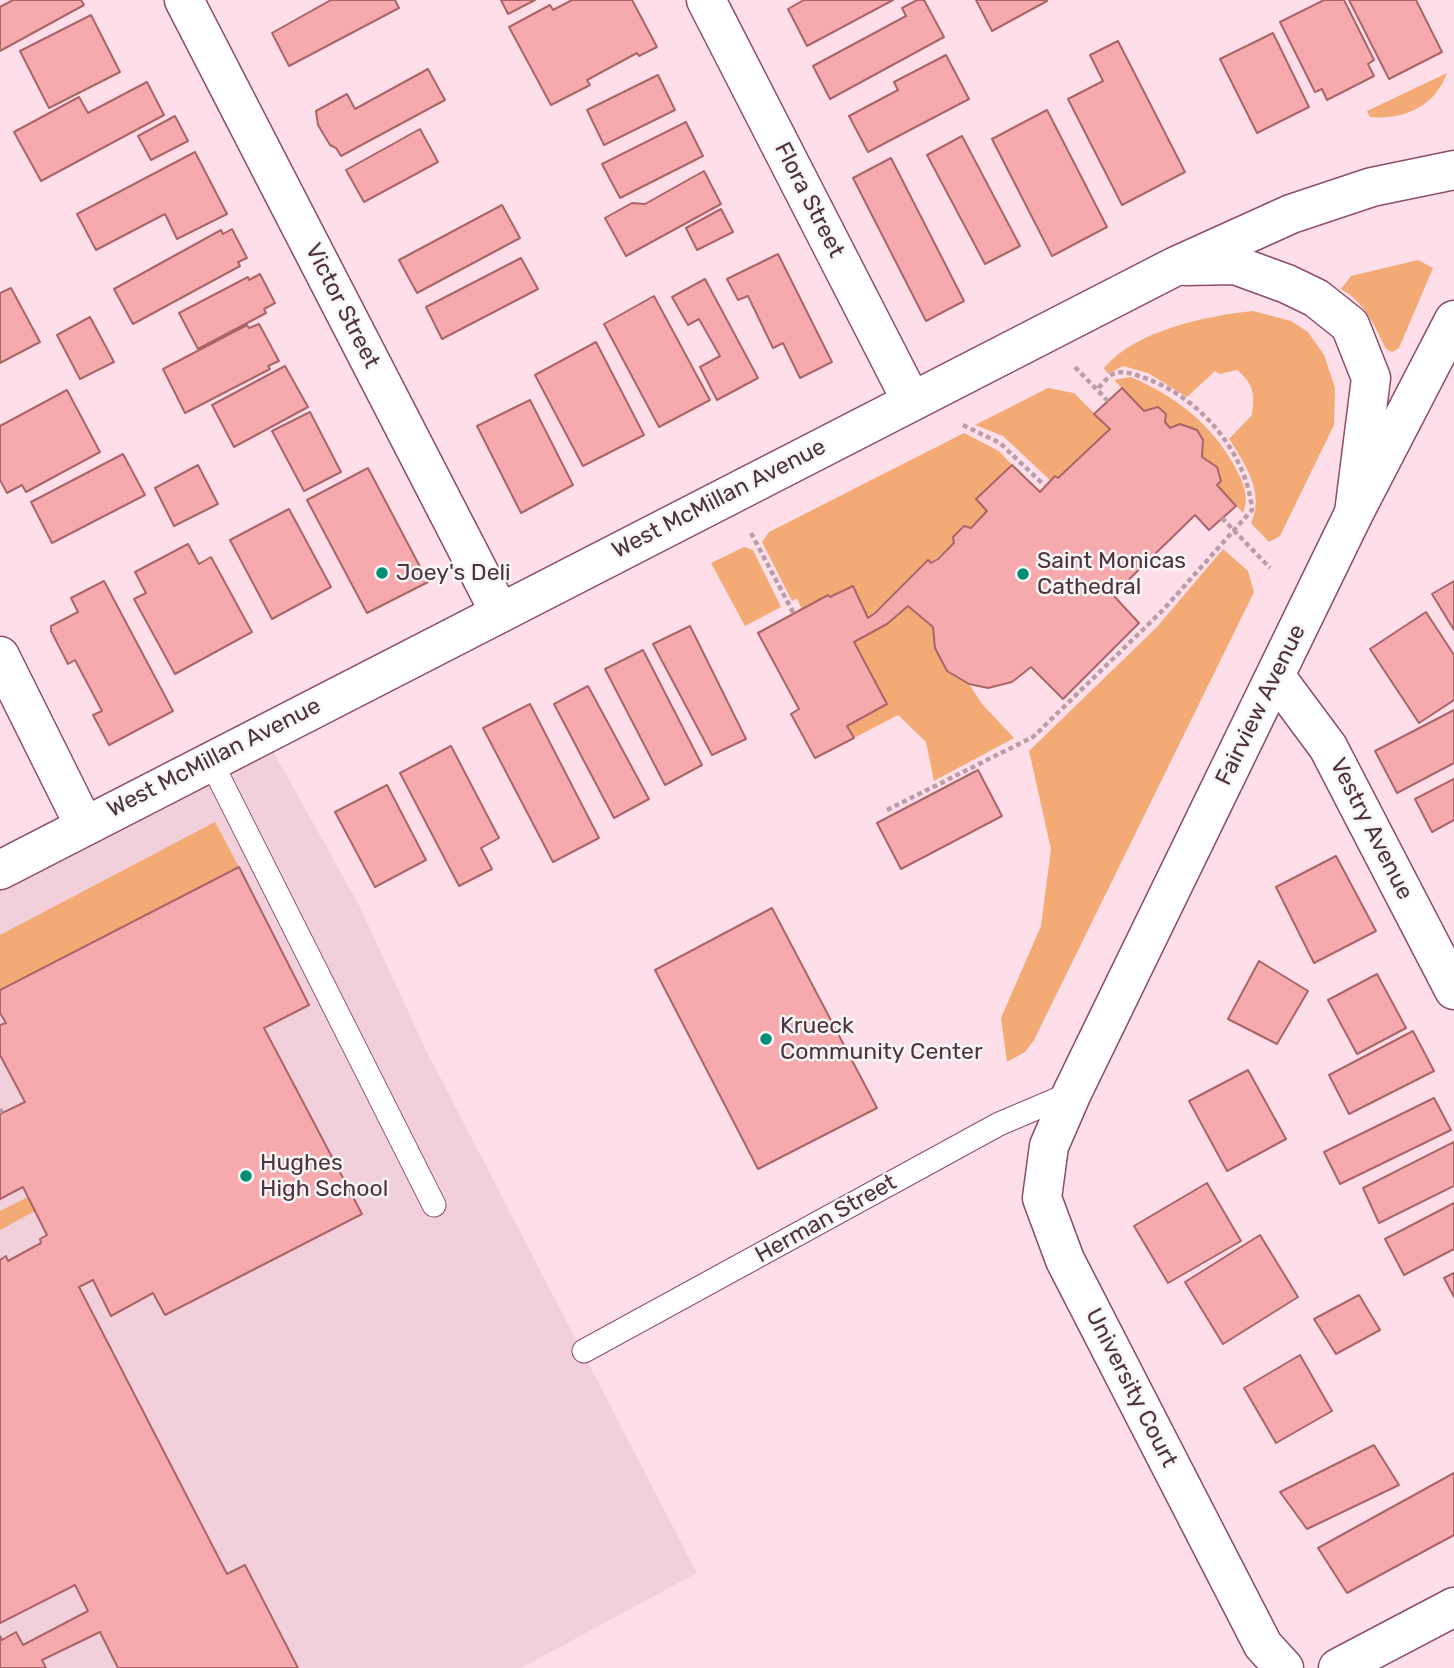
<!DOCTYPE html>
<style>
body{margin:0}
canvas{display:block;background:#fedfe9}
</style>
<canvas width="1454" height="1668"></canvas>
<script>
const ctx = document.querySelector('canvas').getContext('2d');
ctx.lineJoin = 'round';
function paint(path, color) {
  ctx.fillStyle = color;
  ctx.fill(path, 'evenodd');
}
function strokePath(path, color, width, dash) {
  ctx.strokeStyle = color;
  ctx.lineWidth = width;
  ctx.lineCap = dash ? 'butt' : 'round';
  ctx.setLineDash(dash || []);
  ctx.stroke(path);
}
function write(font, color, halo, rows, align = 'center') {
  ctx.font = font + ' Rubik,sans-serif';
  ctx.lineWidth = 5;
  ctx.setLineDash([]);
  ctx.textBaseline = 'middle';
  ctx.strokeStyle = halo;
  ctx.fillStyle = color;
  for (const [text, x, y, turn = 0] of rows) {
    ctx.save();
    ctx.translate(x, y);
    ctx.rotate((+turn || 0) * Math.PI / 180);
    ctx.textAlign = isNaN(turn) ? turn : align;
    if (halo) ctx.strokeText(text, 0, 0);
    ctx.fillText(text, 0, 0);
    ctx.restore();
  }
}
paint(new Path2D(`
 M263,733L359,905L426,1050L697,1573L521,1668H0V870Z`), '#f2d0db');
paint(new Path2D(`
 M1447,73C1435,106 1405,120 1370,117L1367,111Z
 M1418,260L1433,268L1399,348L1392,352L1386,349C1374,324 1365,303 1341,289L1351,276Z
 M1253,311L1291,321L1308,332L1324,355L1335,388L1334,425L1280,536L1269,542L1251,523C1265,494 1245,463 1229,439L1252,415C1255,394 1254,384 1237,370L1220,374L1215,371L1187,397L1148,373L1123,366L1108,374L1104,368C1136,330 1206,316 1253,311Z
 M1131,377C1176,397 1211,423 1235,467C1243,483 1250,496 1243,513L1217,485L1221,480L1217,467L1202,457L1203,440L1197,430L1180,424L1170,428L1165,422L1166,414L1158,407L1144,411L1114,380Z
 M1048,388L1074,393L1110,429L1058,478L1051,481L1003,436L975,425Z
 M964,433L999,451L1012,465L977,499L987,511L971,528L963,527L953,537L954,543L931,563L927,560L868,618L853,586L802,610L797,598L792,601L762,542L769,532Z
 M744,547L753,550L781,607L745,626L711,563Z
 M1223,549L1248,571L1254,592L1034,1040L1025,1052L1007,1062L1001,1018L1041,926L1051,849L1029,751L1157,627Z
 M908,606L933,627L935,648L947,671L969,684L982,704L1014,738L934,781L926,742L898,715L854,738L847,726L887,704L854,642L887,624Z
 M215,822L239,867L0,990V935Z
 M28,1197L35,1211L0,1230V1211Z`), '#f4aa74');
const building = new Path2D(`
 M13,0H81L84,5L0,51V7Z
 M331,0H395L399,8L289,66L272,33Z
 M501,0H535L508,14Z
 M572,0H632L657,47L639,56L637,53L587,80L590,85L551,105L509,27L550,5L553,10Z
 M804,0H893L807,46L788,9Z
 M917,0H924L944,37L830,99L813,66L906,16L902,8Z
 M976,0H1046L1047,1L992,31Z
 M1324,0H1344L1374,60L1368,64L1374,76L1327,100L1322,89L1315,92L1280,22Z
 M1349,0H1416L1442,52L1389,79Z
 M91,15L120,72L49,108L20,51Z
 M1273,33L1309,107L1257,133L1220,59Z
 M1118,41L1185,172L1122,205L1068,99L1103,81L1090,55Z
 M946,55L969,99L868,152L849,116L898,90L894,82Z
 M428,69L445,100L341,156L336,148L330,145L318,125L316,111L347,94L355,109Z
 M658,75L675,110L604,145L587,110Z
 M147,82L164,115L41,181L14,132L79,97L88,113Z
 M1047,110L1107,227L1052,256L992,139Z
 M175,116L188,141L151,160L138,136Z
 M686,122L703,156L620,198L602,164Z
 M420,129L438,162L364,202L346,170Z
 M962,136L1020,246L985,264L927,155Z
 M195,152L227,214L177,239L165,214L96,250L77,214Z
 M891,158L964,301L926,321L853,178Z
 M704,171L721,204L626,256L605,218L632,203L645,204Z
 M502,205L520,238L417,293L399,260Z
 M721,209L733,232L697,250L686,228Z
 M232,229L247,258L238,262L240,266L133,324L114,289L221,230L223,234Z
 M778,254L832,362L800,378L783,343L773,348L748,296L738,300L727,279Z
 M521,258L538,289L442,339L426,307Z
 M260,274L275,303L264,309L266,313L198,349L179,313L248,277L249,280Z
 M705,279L758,378L717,400L700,367L720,356L699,319L688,325L672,297Z
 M11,288L40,342L0,363V293Z
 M654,296L710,400L659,427L604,324Z
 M90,317L114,362L80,379L57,335Z
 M259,324L279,361L268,366L270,369L185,413L163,369L247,325L249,328Z
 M596,342L644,435L583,466L535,375Z
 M285,366L308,407L234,447L212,405Z
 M1122,388L1144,411L1158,407L1166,414L1165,422L1170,428L1180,424L1197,430L1203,440L1202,457L1217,467L1221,481L1217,485L1236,506L1209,530L1195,515L1113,595L1139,623L1063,699L1031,667L1012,682L988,688L969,684L947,671L935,648L933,627L908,606L887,624L854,642L887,704L847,726L854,738L815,758L791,714L799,709L758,633L828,595L830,597L853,586L868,618L875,613L928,560L931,563L938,559L954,543L953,537L964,526L971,528L987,511L976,499L1012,465L1040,492L1055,476L1058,478L1110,429L1094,414Z
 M67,390L100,452L26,492L22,485L7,493L0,480V426Z
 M530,400L573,485L521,513L477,426Z
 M310,412L341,472L304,491L272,431Z
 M123,454L145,495L52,543L31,502Z
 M198,465L218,504L174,526L155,488Z
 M368,468L428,582L367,613L307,500Z
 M289,509L331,587L272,619L230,540Z
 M188,544L199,564L211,557L252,632L175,674L134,599L146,593L135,572Z
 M104,581L173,711L109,745L93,715L102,711L75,660L68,664L51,631V626L78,612L71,598Z
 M1454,581V630L1432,594Z
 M1426,612L1454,655V700L1419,723L1370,649Z
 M690,626L746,739L712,755L653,644Z
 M643,650L702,765L665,785L605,669Z
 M588,686L649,799L614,818L554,704Z
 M530,704L599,838L553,862L483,728Z
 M1454,710V763L1397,793L1375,751Z
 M451,746L499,838L481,848L492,869L459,886L400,773Z
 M978,770L1002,816L901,869L877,823Z
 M1454,779V820L1432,832L1415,799Z
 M387,785L426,860L375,887L335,812Z
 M1336,856L1376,931L1314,963L1276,887Z
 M239,867L309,1005L264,1028L362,1214L165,1315L153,1293L111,1316L93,1280L79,1287L227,1574L245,1565L298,1668H118L100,1632L42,1660L46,1668H0V1636L2,1640L16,1632L23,1645L88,1611L75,1585L0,1623V1260L6,1256L8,1261L41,1243L40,1239L47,1235L23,1187L0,1199V1114L25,1102L0,1055V1025L6,1023L0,1013V990Z
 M772,908L877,1108L758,1169L655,970Z
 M1259,961L1308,991L1277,1044L1228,1019Z
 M1377,974L1406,1028L1357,1054L1328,1000Z
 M1413,1031L1434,1071L1349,1114L1329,1075Z
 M1248,1070L1286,1139L1227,1171L1189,1101Z
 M1434,1098L1451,1130L1340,1184L1324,1152Z
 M1454,1142V1186L1379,1223L1363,1188Z
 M1207,1183L1241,1241L1168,1283L1134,1226Z
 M1454,1203V1249L1404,1275L1385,1239Z
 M1260,1235L1298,1297L1223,1344L1185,1282Z
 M1454,1273V1297L1444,1278Z
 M1359,1295L1380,1330L1336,1354L1314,1319Z
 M1300,1355L1332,1411L1276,1443L1244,1388Z
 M1374,1445L1399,1485L1307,1529L1280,1492Z
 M1454,1473V1535L1347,1593L1318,1548Z`);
paint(building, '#f6aaad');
strokePath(building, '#ab6569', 2);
const lane = new Path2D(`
 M211,762L434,1205
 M584,1351L999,1124L1072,1093`);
const street = new Path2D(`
 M184,0L500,613
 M706,0L911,400
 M0,656L84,825
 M1276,677L1328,747L1454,990
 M1284,1668L1263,1645L1065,1260L1042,1198L1049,1146L1072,1093L1354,513L1454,320
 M1338,1668L1454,1607`);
const secondary = new Path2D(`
 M1185,266L1235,265L1287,284L1316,298L1350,325L1371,378L1354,513
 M0,870L1176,266L1291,214L1372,187L1454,170`);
strokePath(lane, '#8d4d66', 25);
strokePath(street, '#8d4d66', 41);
strokePath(secondary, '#8d4d66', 41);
strokePath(new Path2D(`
 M1075,367L1108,401
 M963,425L1000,443L1045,486
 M1222,518L1270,568
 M751,533L794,614
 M887,810L1033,737L1163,610L1252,510C1247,454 1202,400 1150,380C1139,376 1124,369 1113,374C1107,377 1102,385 1097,389
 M0,1109L2,1113`), '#bb9da8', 4.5, [5, 3.5]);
strokePath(lane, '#fff', 23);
strokePath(street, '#fff', 38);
strokePath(secondary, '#fff', 38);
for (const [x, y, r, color] of [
 [382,573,7,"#008e77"],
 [1023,574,7,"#008e77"],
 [766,1039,7,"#008e77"],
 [246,1176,7,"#008e77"]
]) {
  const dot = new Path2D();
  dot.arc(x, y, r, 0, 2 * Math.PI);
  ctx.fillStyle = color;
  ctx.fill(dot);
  strokePath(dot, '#f6f6f6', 2.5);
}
write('23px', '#4f323d', '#f6f6f6', [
 ["Flora Street",809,200,63],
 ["Victor Street",342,306,63],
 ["West McMillan Avenue",719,499,-27],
 ["Fairview Avenue",1261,705,-64],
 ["West McMillan Avenue",214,758,-27],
 ["Vestry Avenue",1371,829,63],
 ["Herman Street",826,1219,-29],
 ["University Court",1131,1388,63]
]);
write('23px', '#4f323d', '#f6f6f6', [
 ["Saint Monicas",1037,561],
 ["Cathedral",1037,587],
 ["Joey's Deli",396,573],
 ["Krueck",780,1026],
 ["Community Center",780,1052],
 ["Hughes",260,1163],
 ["High School",260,1189]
], 'left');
</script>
